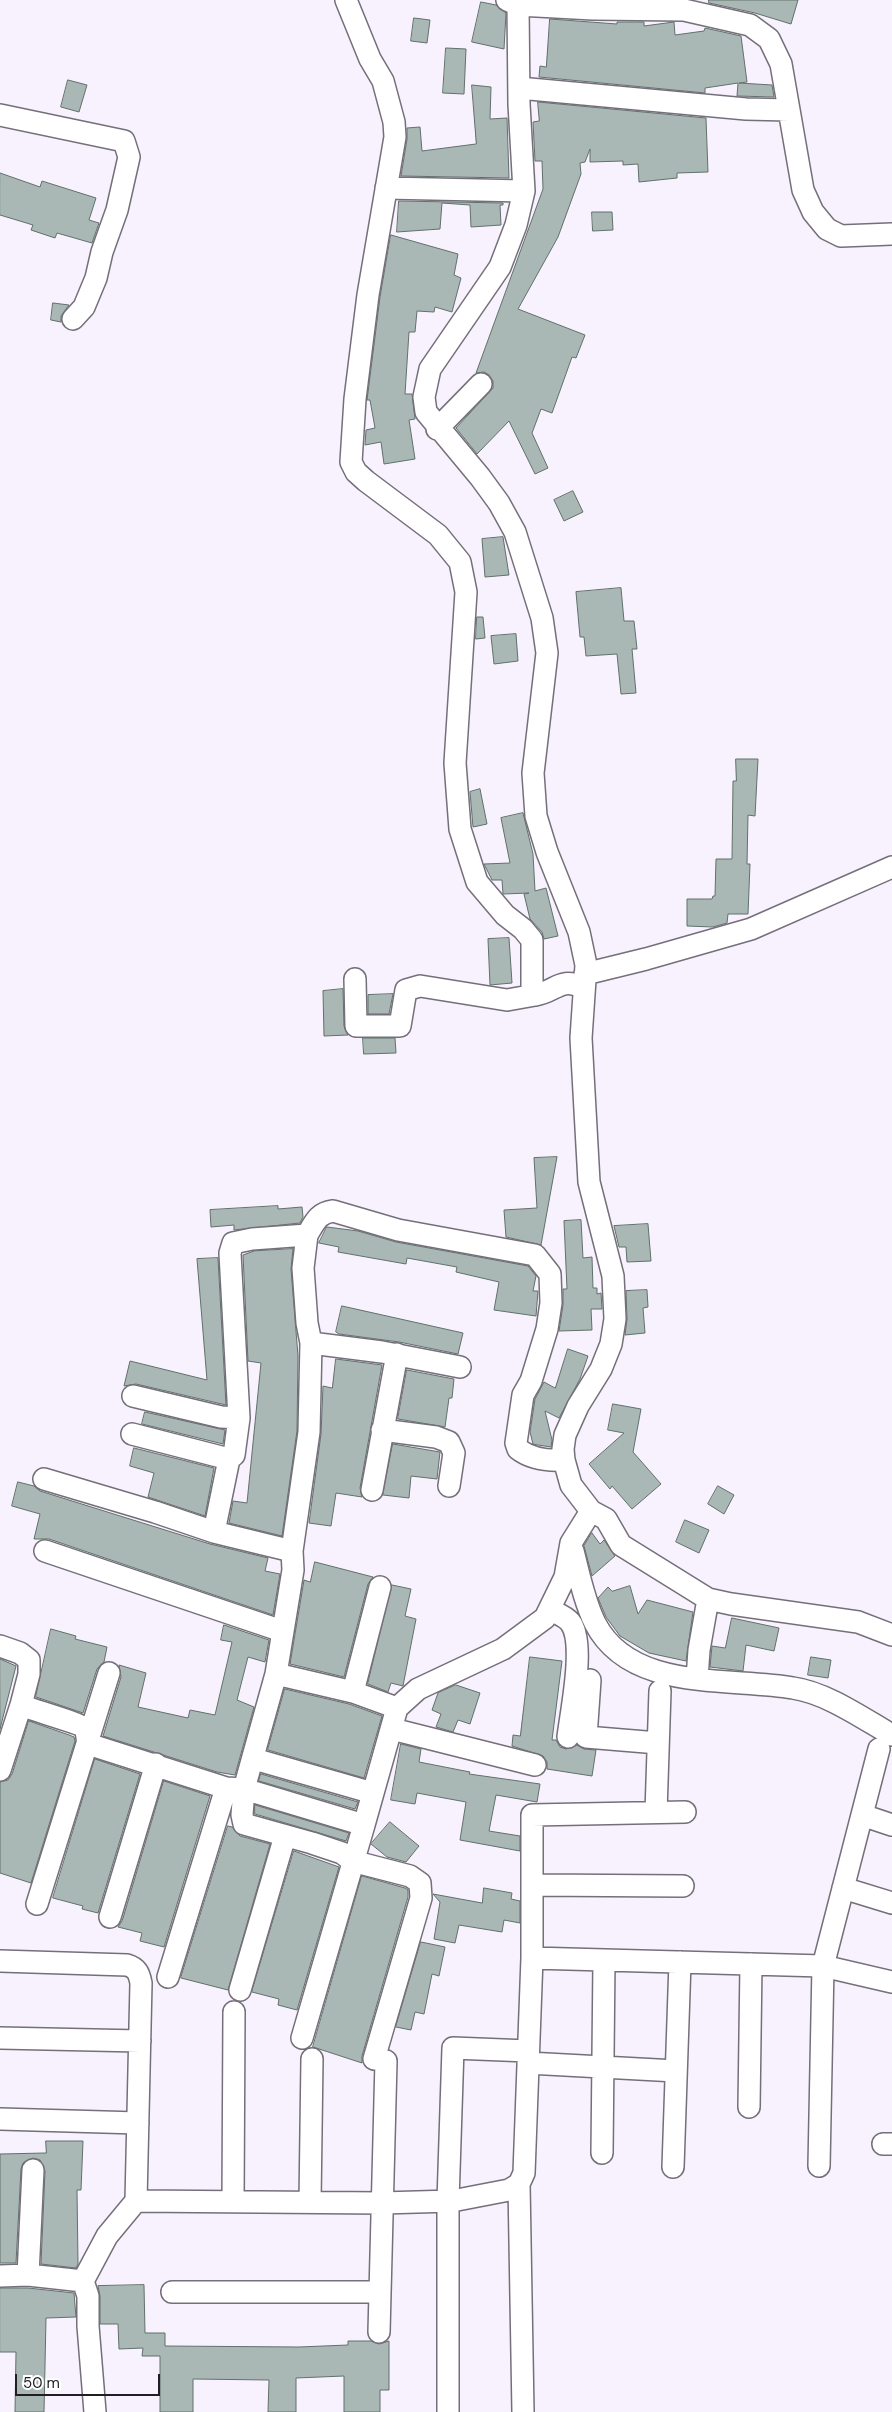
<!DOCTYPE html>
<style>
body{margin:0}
#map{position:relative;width:892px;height:2412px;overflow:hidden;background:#f8f1fe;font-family:"DM Sans",sans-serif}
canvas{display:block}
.scale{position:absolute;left:15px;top:2374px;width:145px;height:22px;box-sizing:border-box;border:2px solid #211e23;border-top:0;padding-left:6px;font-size:15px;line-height:18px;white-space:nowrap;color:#211e23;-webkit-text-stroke:4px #fff;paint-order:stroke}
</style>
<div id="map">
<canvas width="892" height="2412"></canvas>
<div class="scale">50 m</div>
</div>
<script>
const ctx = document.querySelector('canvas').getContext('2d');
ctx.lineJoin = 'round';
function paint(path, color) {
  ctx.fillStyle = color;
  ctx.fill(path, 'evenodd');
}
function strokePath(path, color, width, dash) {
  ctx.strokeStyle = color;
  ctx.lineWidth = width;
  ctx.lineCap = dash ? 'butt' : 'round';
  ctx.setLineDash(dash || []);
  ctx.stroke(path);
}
const building = new Path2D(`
 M709,0H798L791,24L755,13L709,3Z
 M481,2L496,5L506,13L504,49L472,42Z
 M414,18L430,20L427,43L411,41Z
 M550,19L617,24V22H644V26L674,22L675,35L704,31L705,28L741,36L747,82L739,83L772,85L774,97L737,96L738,83L705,88V93L539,77L540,66L546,67Z
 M446,48L466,49L464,94L443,93Z
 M68,80L87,85L79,112L61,107Z
 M472,85L491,87L490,119L507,118L509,178L401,176L407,139V128L420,127L422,151L476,144Z
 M538,102L706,118L708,172L677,173V178L639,182L638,164L623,165V161L590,162V149L585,162L580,163L581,174L558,237L518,309L585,335L576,358L572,357L552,413L541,409L532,433L548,468L535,474L509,421L477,454L456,428L493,388V381L489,375L484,372L476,373L543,189L542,161H535L533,122L539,121Z
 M0,173L40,187L42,181L96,198L89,220L99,223L92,243L57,233L55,238L31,230L33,225L0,215Z
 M399,201L503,203V205H500L501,225L471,227L470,205L442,203L440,229L397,232Z
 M592,212H612L613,230L593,231Z
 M391,235L458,254L454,275L461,278L452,312L435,307L434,312L417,311L415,332H409L405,394H412L415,419L409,420L415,459L384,464L381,442L365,445L366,430L375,428L370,400H367L380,297Z
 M53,303L69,305L61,316V322L51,320Z
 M573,491L583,512L564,521L554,500Z
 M503,537L509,575L485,577L482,539Z
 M621,588L624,621H634L637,649H632L636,693L621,694L617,654L586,656L584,637H580L576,592Z
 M477,617H483L485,638L476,639Z
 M516,634L518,661L494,664L491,636Z
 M736,759H758L755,816L748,815L747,864H750L748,914H728L727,923L713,927L687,926V899H712L713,896H715L716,859H732L733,781H736Z
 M480,789L487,824L473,827L470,792Z
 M523,813L533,854L535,891L546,888L558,936L544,939L542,932L530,919L524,894L529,893L503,894L502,880H492L484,864L510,863L501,818Z
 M509,938L512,983L490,985L488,939Z
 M343,989L344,1026L348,1035L324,1036L323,991Z
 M393,994L389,1014H368V995Z
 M363,1038H395L396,1053L364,1054Z
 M557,1157L541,1245L506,1237L504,1210L537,1208L534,1158Z
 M278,1206V1209L302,1207L303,1217L300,1223L234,1230V1225L211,1227L210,1210Z
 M581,1220L583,1258L592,1257L593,1288H597V1294L601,1293L602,1309H591L592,1330L559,1331L563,1305V1289H567L564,1221Z
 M648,1224L651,1261L627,1262L626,1247H619L614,1226Z
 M327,1227L358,1231L396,1242L528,1266L536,1276L533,1291H538L536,1316L494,1310L499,1282L456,1272L457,1267L407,1258L406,1264L338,1252L339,1247L319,1243Z
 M293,1249L291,1269L298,1356L297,1431L282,1536L229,1523L233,1501L247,1503L261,1363L248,1361L243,1255L254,1251Z
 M218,1258L226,1405L136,1384L124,1386L130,1361L207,1380L197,1259Z
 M647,1290L648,1307L643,1308L645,1333L625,1335L627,1319L626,1291Z
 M342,1306L463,1333L458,1354L399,1342L339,1334L336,1332Z
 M568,1349L588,1356L580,1379L559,1418L545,1411L552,1440L551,1447L538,1445L533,1444L530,1432L535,1399L544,1382L555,1388Z
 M336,1359L382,1365L360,1488L362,1497L336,1493L331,1526L309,1523L321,1434L323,1386L332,1388Z
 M407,1370L454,1379L452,1398H449L445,1427L398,1419Z
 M613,1404L641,1409L633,1452L661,1484L632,1509L612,1486L610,1489L589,1464L624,1433L608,1430Z
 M145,1412L225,1430L223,1444L142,1424Z
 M393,1444L440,1452L437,1479L411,1476L409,1498L383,1495Z
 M134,1448L214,1468L205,1516L148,1497L154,1473L130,1466Z
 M18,1482L34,1486L40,1491L210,1544L268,1558L265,1571L280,1574L273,1615L49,1539H34L40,1514L12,1506Z
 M718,1486L734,1495L724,1514L708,1504Z
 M685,1520L709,1530L699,1553L676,1542Z
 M592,1533L600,1544L604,1540L615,1556L592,1576L584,1546Z
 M315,1562L373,1577L368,1584L344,1677L290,1664L304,1580L310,1582Z
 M392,1585L411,1589L405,1616L416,1619L403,1686L391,1683L388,1692L368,1684Z
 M630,1586L638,1614L647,1600L693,1612L686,1661L649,1653L620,1636L606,1617L598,1598L608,1587L612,1591Z
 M732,1618L779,1628L774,1651L746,1645L743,1671L710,1667L712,1646L725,1648Z
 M224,1625L269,1640L265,1662L248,1657L237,1700L254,1707L235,1775L217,1772L103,1736L121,1677L119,1665L146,1673L138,1707L188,1718L190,1710L215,1715L232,1642L221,1640Z
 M51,1629L76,1636L75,1639L107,1647L104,1662L97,1669L83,1713L36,1697Z
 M530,1657L562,1661L552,1740H556L560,1747L566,1749L577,1745L584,1749L596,1750L592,1776L547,1769V1762L543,1756L512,1746L513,1735L520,1736Z
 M811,1657L831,1660L828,1678L808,1675Z
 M0,1659L16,1666L0,1729Z
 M456,1685L480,1693L470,1724L458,1720L453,1732L436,1727L441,1714L432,1710L438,1693Z
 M285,1689L349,1704L382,1716L364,1778L268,1750Z
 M29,1721L69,1735L74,1737L75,1741L31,1883L0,1873V1782L8,1780L12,1774Z
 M401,1744L421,1749L419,1762L470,1772L469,1774L540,1784L537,1802L496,1795L489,1831L520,1836V1851L460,1840L466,1802L417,1793L415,1804L391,1800Z
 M95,1759L140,1774L98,1913L82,1909L83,1906L53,1898Z
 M261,1774L358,1802L355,1809L259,1781Z
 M164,1781L210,1796L164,1947L140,1941L142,1933L118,1927L122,1921Z
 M255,1805L349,1833L346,1841L255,1814Z
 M390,1822L419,1846L406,1862L387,1857L371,1844Z
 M228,1826L232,1827L240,1836L270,1844L228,1990L181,1978Z
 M294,1851L339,1867L297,2010L278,2005L279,1999L252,1992Z
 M362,1876L405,1888L408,1890V1897L362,2056V2063L313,2047Z
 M484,1888L512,1893L511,1899L520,1901V1923L504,1920L502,1932L459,1925L455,1943L434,1939L440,1902L433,1894L482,1903Z
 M421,1942L445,1947L439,1976L432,1974L424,2014L415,2012L411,2030L396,2027Z
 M46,2141H83L81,2190H77L78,2264L76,2268L41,2264L45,2171L40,2160L33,2158L23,2163L21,2169L16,2263H0V2154L46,2153Z
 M144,2285L145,2333H165V2346L299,2347L348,2345V2341H371L379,2344L389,2341V2390H380V2412H344V2376L296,2378V2412H268L269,2380L193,2379V2412H160V2356H142L143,2348L119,2349L118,2324H100V2296L98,2286Z
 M0,2288H28L74,2293L76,2317L46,2318L44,2412H15L16,2352H0Z`);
paint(building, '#a9b8b4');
strokePath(building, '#61706b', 1);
const minor = new Path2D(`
 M346,0L370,59L383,81L394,122L395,137L368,295L355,399L351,462L356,472L366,481L438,535L460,562L466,592L455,763L460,829L477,882L505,915L523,929L532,940V992L535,995C556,992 560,976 583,988
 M518,5L593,9L684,10L750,25L769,39L781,64L803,190L813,212L827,229L841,236L892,234
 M519,88L746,109L789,110
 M0,115L124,141L129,157L117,210L102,252L96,278L84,307L73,319
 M386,188L524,191
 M437,429L481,384
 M585,974L646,959L751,929L892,867
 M355,979L356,1026H400L406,990L420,986L507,1000L535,995
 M307,1235C315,1222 318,1213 333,1211L398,1230L535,1255L550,1274L551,1303L547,1329L531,1381L523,1395L516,1443L518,1449C531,1459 548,1461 564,1460
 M311,1343L382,1352L460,1367
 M133,1396L221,1417L239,1418L234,1455L229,1459L214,1532
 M239,1418L231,1272L230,1253L233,1243L252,1239L307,1235L303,1268L307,1323L311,1343L309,1432L292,1551L293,1570L276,1674L353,1692L397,1708
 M382,1430L436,1437L449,1442L454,1453L449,1486
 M132,1434L229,1459
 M44,1479L155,1512L214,1532L292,1551
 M372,1490L397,1354
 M591,1511L606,1519L621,1545L708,1599L731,1604L858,1622L892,1635
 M45,1551L282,1631
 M573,1551C579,1574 584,1601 595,1623C630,1692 729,1677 793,1688C827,1693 862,1718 892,1735
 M550,1610C556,1613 565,1616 570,1622C586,1642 571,1711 568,1737
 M0,1646L20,1653L29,1660V1674L21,1705
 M276,1674L244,1789L242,1815L244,1824L312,1843L342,1853L352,1861L410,1876L420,1883L421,1898L374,2059
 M697,1679L699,1650L708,1599
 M590,1680L586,1737L658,1743
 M353,1692L380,1587
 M392,1729L535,1765
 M254,1759L373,1793
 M0,1770L21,1705C32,1710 80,1723 84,1728C87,1732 87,1739 88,1744L226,1788L244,1789L364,1825L397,1708L418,1689L503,1649L545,1618L565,1577L571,1543L591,1511L571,1485L564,1460L563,1449L565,1435L578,1406L601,1369L611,1344L615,1319L613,1276L589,1182L581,1038L586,965L579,932L547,852L536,816L533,773L547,653L542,618L515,532L499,503L480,477L426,412L424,397L430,369L500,267L516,225L524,191L519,104L518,5L507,0
 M656,1812L660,1691
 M862,1815L892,1825
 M532,1885L683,1886
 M843,1888L892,1903
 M37,1904L109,1673
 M110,1917L156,1764
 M532,1958L823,1966L892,1982
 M0,1961L127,1965C137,1968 139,1973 141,1983L136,2201L107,2236L83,2281
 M168,1977L226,1788
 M240,1990L285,1836
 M0,2038L140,2041
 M302,2038L364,1825
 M528,2063L676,2071
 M749,2107L751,1964
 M0,2119L138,2123
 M883,2144H892
 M602,2153L604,1960
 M819,2166L823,1966L879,1749
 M673,2167L680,1962
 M519,2184L523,2412
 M136,2201L382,2203L452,2201L509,2190L519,2184L524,2173L532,1958V1815L685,1812
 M233,2202L234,2012
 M310,2202L312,2059
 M28,2275L33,2170
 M0,2276L28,2275L83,2281L88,2296V2326L95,2412
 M172,2292H380
 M379,2332L386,2061
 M448,2412V2201L453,2048L528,2051`);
strokePath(minor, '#756f7a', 24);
strokePath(minor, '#fff', 21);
</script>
